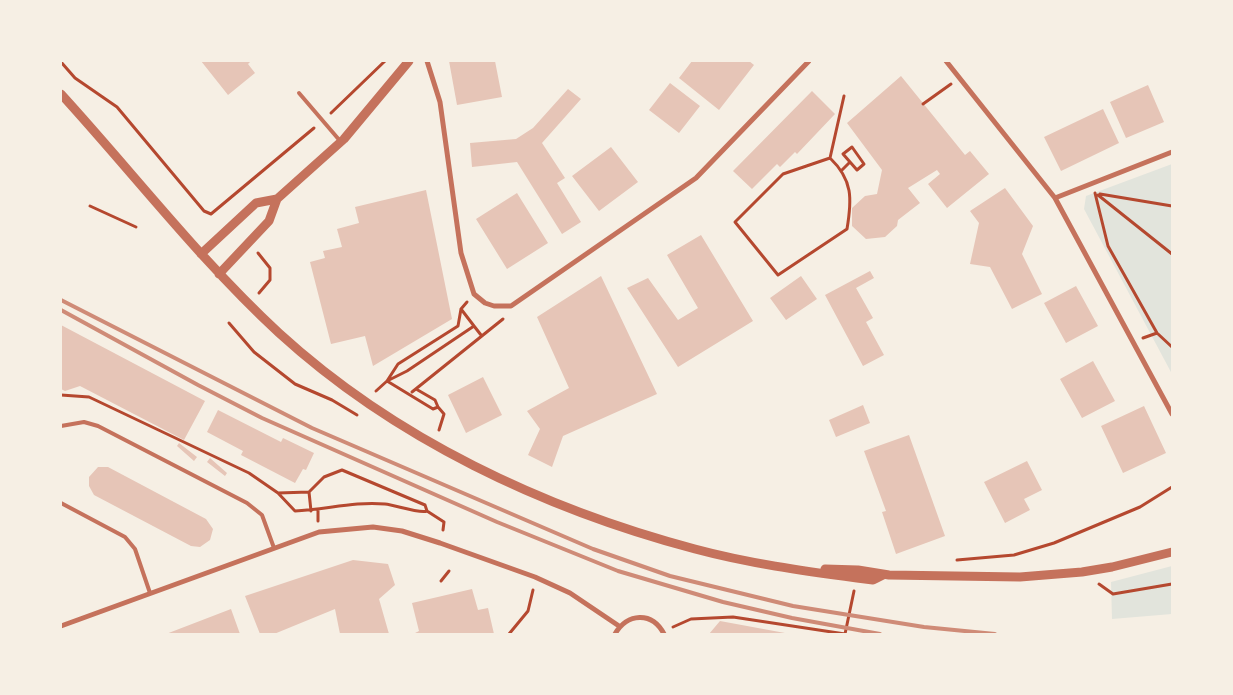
<!DOCTYPE html>
<style>
body{margin:0}
#map{position:relative;width:1233px;height:695px;overflow:hidden;background:#f6efe4;font-family:Roboto,sans-serif}
canvas{display:block}
.frame{position:absolute;inset:0;border:62px solid #f6efe4;pointer-events:none}
</style>
<div id="map">
<canvas width="1233" height="695"></canvas>
<div class="frame"></div>
</div>
<script>
const ctx = document.querySelector('canvas').getContext('2d');
ctx.lineJoin = 'round';
function paint(path, color) {
  ctx.fillStyle = color;
  ctx.fill(path, 'evenodd');
}
function strokePath(path, color, width, dash) {
  ctx.strokeStyle = color;
  ctx.lineWidth = width;
  ctx.lineCap = dash ? 'butt' : 'round';
  ctx.setLineDash(dash || []);
  ctx.stroke(path);
}
paint(new Path2D(`
 M1172,164V374L1084,209L1086,196Z
 M1172,566V614L1112,619L1111,582Z`), '#e2e4dc');
paint(new Path2D(`
 M201,61H251L248,64L255,73L228,95Z
 M449,61H495L502,97L457,105Z
 M692,61H749L754,65L719,110L679,78Z
 M901,76L965,155L970,151L989,174L947,208L928,184L940,174L937,170L908,188L920,203L898,220L897,226L885,237L866,239L852,226V208L865,196L877,194L882,170L847,123Z
 M670,83L700,106L679,133L649,110Z
 M1148,85L1164,122L1126,138L1110,102Z
 M568,89L581,99L542,143L565,178L557,183L581,222L562,234L517,162L472,167L470,143L516,139L533,128Z
 M812,91L835,114L797,154L795,152L780,167L777,164L752,189L733,171Z
 M1103,109L1119,143L1061,171L1044,137Z
 M611,147L638,182L599,211L572,176Z
 M1005,188L1033,226L1022,254L1042,294L1012,309L990,267L970,264L979,223L970,211Z
 M426,190L452,319L373,366L365,336L331,344L310,262L325,258L323,251L342,247L337,229L359,223L355,207Z
 M517,193L548,243L507,269L476,219Z
 M701,235L753,321L678,367L627,288L648,278L678,320L698,308L667,255Z
 M870,271L874,278L856,288L873,318L866,322L884,355L863,366L825,295Z
 M601,276L657,394L563,436L552,467L528,455L540,429L527,411L569,388L537,317Z
 M801,276L817,299L786,320L770,298Z
 M1076,286L1098,326L1066,343L1044,303Z
 M61,325L205,401L184,440L80,386L65,391L61,389Z
 M1093,361L1115,401L1082,418L1060,379Z
 M483,377L502,415L466,433L448,395Z
 M863,405L870,423L836,437L829,420Z
 M1144,406L1166,453L1123,473L1101,426Z
 M218,410L281,442L283,438L314,453L306,470L303,469L295,483L241,455L243,451L207,432Z
 M909,435L945,536L896,554L882,512L886,511L864,451Z
 M179,443L197,457L194,461L177,446Z
 M210,458L227,473L225,476L207,462Z
 M1027,461L1042,490L1024,499L1030,510L1005,523L984,482Z
 M98,467H108L206,519L213,529L210,540L200,547L191,546L94,495L89,486V477Z
 M353,560L388,564L395,585L379,599L389,634H340L335,609L274,634H260L245,596Z
 M472,589L478,610L488,608L494,634H413L419,631L412,603Z
 M231,609L240,634H166Z
 M720,621L785,633V634H709Z`), '#e6c5b7');
strokePath(new Path2D(`
 M61,62L75,78L117,107L204,211L211,214L314,128
 M923,104L951,84
 M331,113L385,61
 M852,147L864,164L857,170L843,154Z
 M830,158L783,174L735,222L778,275L847,229C852,199 853,180 830,158L844,96
 M842,170L850,162
 M1095,193L1108,246L1157,333L1172,347
 M1100,194L1172,206
 M1098,195L1172,254
 M90,206L136,227
 M258,253L270,268V280L259,293
 M461,309L474,326
 M229,323L254,352L295,384L332,400L357,415
 M1143,338L1157,333
 M416,389L435,400L438,407L433,409L387,381L398,364L458,326L461,309L467,302
 M376,391L387,381L407,371L474,326L481,335
 M412,392L503,319
 M61,395L89,397L249,473L278,493L295,511C325,510 354,501 385,504C395,505 420,514 427,511
 M438,407L444,414L439,430
 M309,492L324,477L342,470L425,505L427,511L444,522L443,530
 M309,492L311,511
 M278,493L309,492
 M318,509V521
 M957,560L1014,555L1054,543L1140,507L1172,487
 M441,581L449,571
 M1099,584L1113,594L1172,584
 M673,627L691,619L733,617L845,634L854,591
 M509,634L528,611L533,590`), '#b5482f', 3);
strokePath(new Path2D(`
 M299,93L341,142
 M61,426L84,422L98,426L247,503L262,515L274,548
 M61,503L125,537L135,549L150,593`), '#c5725c', 4);
strokePath(new Path2D(`
 M427,61L440,102L461,253L474,294L485,303L494,306H511L696,178L809,61
 M946,61L1055,198L1172,414
 M1055,198L1172,152
 M61,626L319,532L373,527L402,531L440,543L535,577L570,593L619,626
 M615,634C627,613 652,611 664,634`), '#c5725c', 5);
strokePath(new Path2D(`
 M61,94C134,174 200,260 279,333C395,439 544,509 695,549C747,563 803,571 857,578L873,580L883,575
 M201,254L256,203L277,199
 M219,274L269,221L277,199L344,139L409,61
 M825,569L858,570L889,575L1020,577L1082,572L1112,567L1172,552`), '#c5725c', 9);
strokePath(new Path2D(`
 M61,300L312,428L593,549L670,576L793,606L924,627L995,634
 M61,310L198,385L262,418L497,522L618,571L723,602L792,618L880,634`), '#cf8b77', 4);
</script>
